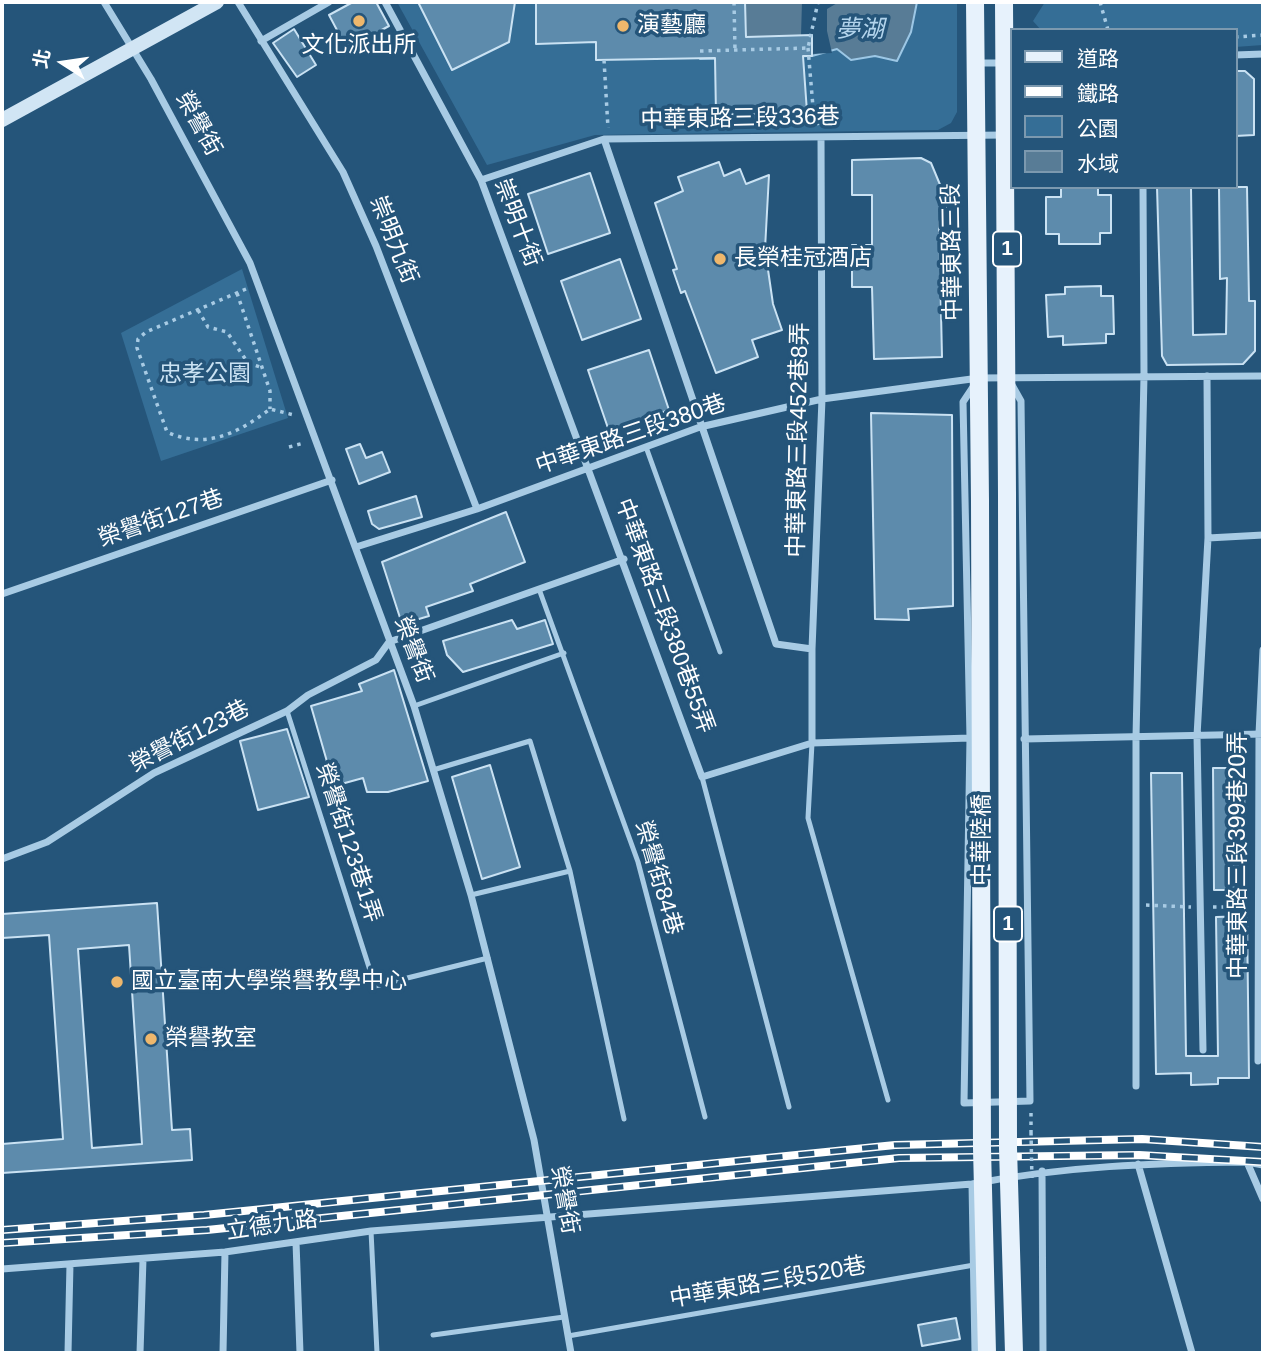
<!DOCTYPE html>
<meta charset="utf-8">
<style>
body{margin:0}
#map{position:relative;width:1265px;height:1355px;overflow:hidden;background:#25557a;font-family:Arial,"Noto Sans TC",sans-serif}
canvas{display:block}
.frame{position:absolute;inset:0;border:4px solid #fff;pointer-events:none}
.legend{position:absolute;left:1010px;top:28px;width:228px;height:161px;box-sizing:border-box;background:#25557a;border:2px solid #7c99af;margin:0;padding:9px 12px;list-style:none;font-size:21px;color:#fff}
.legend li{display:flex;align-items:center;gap:14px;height:35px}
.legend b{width:35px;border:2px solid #7c99af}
.north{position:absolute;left:28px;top:28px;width:70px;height:70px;-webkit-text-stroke:5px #25557a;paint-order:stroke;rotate:282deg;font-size:19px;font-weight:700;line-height:28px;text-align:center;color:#fff}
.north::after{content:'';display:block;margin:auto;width:24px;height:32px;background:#fff;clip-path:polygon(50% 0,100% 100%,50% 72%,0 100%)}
</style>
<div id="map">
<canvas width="1265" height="1355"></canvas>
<div class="frame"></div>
<ul class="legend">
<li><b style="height:9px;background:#e7f2fc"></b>道路</li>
<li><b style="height:9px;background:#fff"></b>鐵路</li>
<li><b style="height:19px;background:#356e96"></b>公園</li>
<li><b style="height:19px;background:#587c96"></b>水域</li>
</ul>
<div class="north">北</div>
</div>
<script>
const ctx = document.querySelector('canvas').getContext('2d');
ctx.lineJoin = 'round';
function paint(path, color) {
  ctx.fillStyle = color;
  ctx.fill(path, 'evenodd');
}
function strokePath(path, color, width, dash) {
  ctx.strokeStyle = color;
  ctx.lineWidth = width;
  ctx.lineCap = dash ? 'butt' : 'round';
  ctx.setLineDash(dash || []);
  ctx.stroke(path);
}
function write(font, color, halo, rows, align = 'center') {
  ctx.font = font + ' Arial,"Noto Sans TC",sans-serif';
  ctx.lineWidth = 7;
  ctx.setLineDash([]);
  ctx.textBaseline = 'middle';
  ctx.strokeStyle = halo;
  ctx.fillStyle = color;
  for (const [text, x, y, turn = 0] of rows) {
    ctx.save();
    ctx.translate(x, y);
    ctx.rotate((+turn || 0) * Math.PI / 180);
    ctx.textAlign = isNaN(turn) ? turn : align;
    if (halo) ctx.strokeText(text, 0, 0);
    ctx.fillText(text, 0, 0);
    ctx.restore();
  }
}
paint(new Path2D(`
 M397,2H957V112L951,123L938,130L595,135L487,165Z
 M1045,2H1263V45L1235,47V30H1041L1033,21Z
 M242,269L288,418L161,461L121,333Z`), '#356e96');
const water = new Path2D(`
 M699,2H917L911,32L897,61L875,56L851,60L837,49L812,56L700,59Z`);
paint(water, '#587c96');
strokePath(water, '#9cc7e5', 2);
paint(new Path2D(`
 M723,2H745L747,37L801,36L802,2H839L827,9V31L832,53L700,59L699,44L723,43Z`), '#25557a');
const building = new Path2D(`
 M353,2H376L389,26L347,49L329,15Z
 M418,2H515L509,42L452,70Z
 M536,2H745L746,37L812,35V56H803L807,112L716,115L715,58L596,60V42L536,44Z
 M294,29L316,65L297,77L273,43Z
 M1235,71H1245L1254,79V135L1235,136Z
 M921,158L931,163L946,199V207L939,222L942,357L874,359L872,287H852V245H872V195H852V160Z
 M719,162L724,176L740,169L746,184L769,175L765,249L773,304L782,330L752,340L758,357L716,373L685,291L681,293L673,270L677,269L655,203L683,191L678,177Z
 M590,173L610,233L548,254L528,194Z
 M1061,187H1098V195H1111V233H1100V244H1059V234H1046V197H1061Z
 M1157,187H1191L1193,335L1226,334L1227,278L1220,279L1219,187H1247L1249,301H1255V351L1243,364L1167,365L1162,356Z
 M620,259L641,319L582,340L561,281Z
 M1101,286V296H1113L1114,334H1106V343L1063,345V336L1048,337L1046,295L1065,294V287Z
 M649,350L669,410L609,431L588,370Z
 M871,413L952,415L953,606L908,609L909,620L875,619Z
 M360,444L366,458L382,452L390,472L359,484L346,449Z
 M416,496L422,517L379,529L372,524L368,511Z
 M506,512L525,562L470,584L473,591L426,607L429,616L402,624L382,562Z
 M512,620L517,629L545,620L553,644L463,672L447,655L443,641Z
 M394,670L428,781L388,792H367L363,778L334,786L311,706L362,691L359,684Z
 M287,729L309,797L258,810L240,741Z
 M490,765L520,867L482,879L452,777Z
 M1213,768H1244L1245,890H1214Z
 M1151,773H1182L1186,1056H1218L1216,917L1247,916L1249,1078H1218V1084L1191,1085V1073L1156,1074Z
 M157,903L172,1130L190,1129L192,1160L2,1173V1144L63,1139L49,935L2,938V914ZM129,945L142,1144L92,1148L78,949Z
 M956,1318L960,1339L922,1346L918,1325Z`);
paint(building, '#5d8bac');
strokePath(building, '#cae2f3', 2);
strokePath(new Path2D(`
 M734,2L735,50
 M1100,2L1108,30
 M1235,37L1263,35
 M808,48L813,107L819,125
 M700,51L808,48L818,2
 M604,60L608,128
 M246,289L146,332L138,339L137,348L167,432C206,450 238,433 270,409L294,415
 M237,293L270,391V409
 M198,310L208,327L227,332L248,363L263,368
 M289,447L304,443
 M1146,905L1191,907
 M1213,907H1247
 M1031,1113V1132`), '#a8cbe4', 3.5, [3.5, 5]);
strokePath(new Path2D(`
 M646,447L720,652
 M539,589L638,862L705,1117
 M414,706L564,653
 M287,711L375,986L488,958
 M812,743L808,818L888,1100
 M433,770L530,741L570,871
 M702,777L789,1107
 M471,895L570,871L624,1119
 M371,1231L377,1353
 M433,1335L564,1317
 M568,1336L974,1265`), '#a8cbe4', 5);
strokePath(new Path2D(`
 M104,2L151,79L250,263L414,706L471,895L534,1140L571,1353
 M238,2L343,172L376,246L477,509
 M385,2L481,180L702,777L812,743L970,738
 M261,41L329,2
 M1235,55L1263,54
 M977,63H1004
 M604,139L776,644L812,649
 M481,180L604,139L1006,135
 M975,384L963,402L970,738L964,1103L1030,1101L1021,401L1012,385
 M1208,538L1263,535
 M356,547L477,509L700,427L822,399L979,378L1263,376
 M2,594L332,480
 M1024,739L1263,734
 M812,743V649L822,399L821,137
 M2,859L47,842L154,773L287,711L308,695L376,660L389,642L624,559
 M1203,1050L1197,736L1208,538L1207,376
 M1258,1061L1259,734L1263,650
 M1136,1086V737L1144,376L1143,187
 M1247,1162L1263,1199
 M1138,1164L1192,1353
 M1042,1171L1043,1353
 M972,1184L975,1353
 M296,1242L300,1353
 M2,1269L225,1252L371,1231L972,1184C1066,1166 1152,1163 1247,1162L1263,1165
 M68,1353L70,1264
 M140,1353L143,1259
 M223,1353L225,1252`), '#a8cbe4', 7);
strokePath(new Path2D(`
 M2,120L217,2`), '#d1e5f4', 14);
strokePath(new Path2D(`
 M975,2L980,501
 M1004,2L1007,495`), '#e7f2fc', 18);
const rail = new Path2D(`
 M2,1230L204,1215L895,1145L1142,1139L1263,1147
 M2,1243L207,1230L899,1158L1139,1155L1263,1162`);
strokePath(rail, '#fff', 8);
strokePath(rail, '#25557a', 5, [16]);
strokePath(new Path2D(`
 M1031,1132L1032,1182`), '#a8cbe4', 3.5, [3.5, 5]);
strokePath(new Path2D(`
 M1007,495L1008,1148L1014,1353
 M980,501L982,1148L987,1353`), '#e7f2fc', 18);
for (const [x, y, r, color] of [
 [359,21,7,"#eeb76c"],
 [623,26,7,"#eeb76c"],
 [720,259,7,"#eeb76c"],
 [117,982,7,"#eeb76c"],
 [151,1039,7,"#eeb76c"]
]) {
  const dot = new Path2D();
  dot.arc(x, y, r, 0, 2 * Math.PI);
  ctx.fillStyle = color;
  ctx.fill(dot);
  strokePath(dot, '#25557a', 2.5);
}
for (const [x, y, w] of [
 [1007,249,28],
 [1008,924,28]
]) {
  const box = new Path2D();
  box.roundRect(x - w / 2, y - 17.5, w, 35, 5);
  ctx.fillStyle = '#25557a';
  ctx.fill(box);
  strokePath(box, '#fff', 2);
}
write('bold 21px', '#fff', null, [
 ["1",1007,249],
 ["1",1008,924]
]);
write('23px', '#fff', '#25557a', [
 ["演藝廳",637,26],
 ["文化派出所",359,46,"center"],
 ["長榮桂冠酒店",734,259],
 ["國立臺南大學榮譽教學中心",131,982],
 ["榮譽教室",165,1039]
], 'left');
write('23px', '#fff', '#25557a', [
 ["中華東路三段336巷",740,119,-1],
 ["榮譽街",198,124,61],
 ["崇明十街",517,223,69],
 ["崇明九街",393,240,68],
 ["中華東路三段",953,252,-91],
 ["中華東路三段380巷",631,435,-19],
 ["中華東路三段452巷8弄",799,440,-89],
 ["榮譽街127巷",161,519,-19],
 ["中華東路三段380巷55弄",664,616,70],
 ["榮譽街",413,650,69],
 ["榮譽街123巷",190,737,-27],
 ["中華陸橋",983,840,-90],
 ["榮譽街123巷1弄",348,843,72],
 ["中華東路三段399巷20弄",1239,855,-90],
 ["榮譽街84巷",658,878,74],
 ["榮譽街",564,1200,80],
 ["立德九路",272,1226,-8],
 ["中華東路三段520巷",768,1283,-10]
]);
write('23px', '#cae2f3', '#25557a', [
 ["忠孝公園",205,375]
]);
write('italic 24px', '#b3d4ec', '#25557a', [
 ["夢湖",860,30]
]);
</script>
